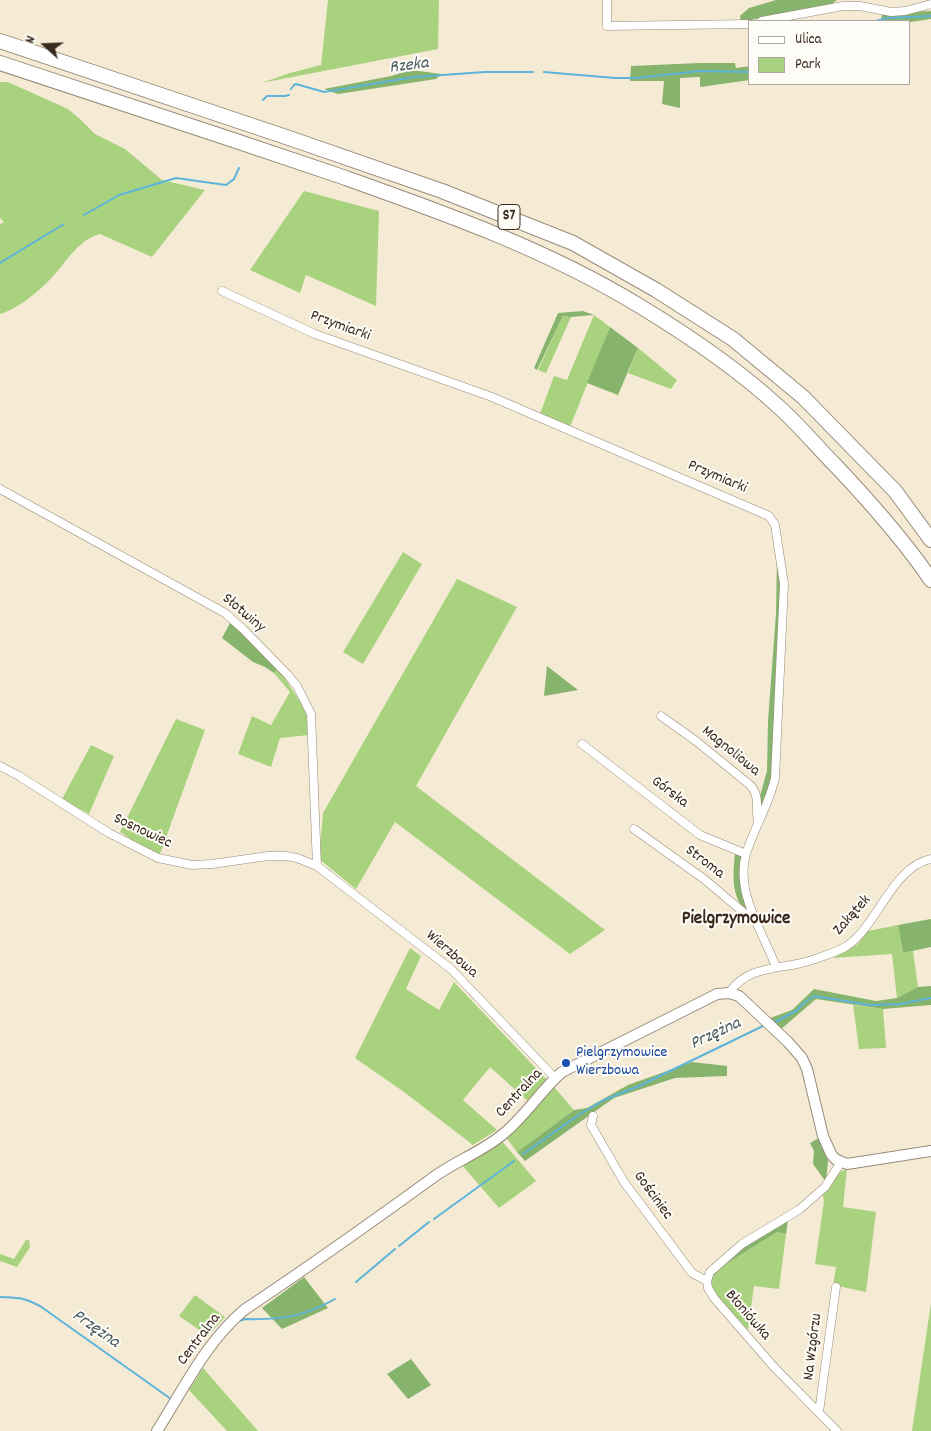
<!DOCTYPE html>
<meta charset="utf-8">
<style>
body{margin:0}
#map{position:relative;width:931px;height:1431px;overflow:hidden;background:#f5ebd5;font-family:Dekko,sans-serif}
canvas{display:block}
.legend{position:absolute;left:748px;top:20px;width:162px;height:65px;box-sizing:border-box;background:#fdfcf7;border:1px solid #afa8a0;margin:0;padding:6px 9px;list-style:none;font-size:15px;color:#3b2a1e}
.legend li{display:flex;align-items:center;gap:10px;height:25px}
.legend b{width:25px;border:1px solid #afa8a0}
.north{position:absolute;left:20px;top:20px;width:50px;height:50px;-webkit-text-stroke:4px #fdfcf7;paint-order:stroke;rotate:290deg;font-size:14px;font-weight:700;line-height:20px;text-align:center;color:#3b2a1e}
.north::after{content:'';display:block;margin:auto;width:18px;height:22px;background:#3b2a1e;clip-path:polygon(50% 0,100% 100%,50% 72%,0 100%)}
</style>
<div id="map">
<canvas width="931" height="1431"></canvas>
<ul class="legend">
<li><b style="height:6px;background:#fff"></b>Ulica</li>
<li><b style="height:14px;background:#a8d27e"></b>Park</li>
</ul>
<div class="north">N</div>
</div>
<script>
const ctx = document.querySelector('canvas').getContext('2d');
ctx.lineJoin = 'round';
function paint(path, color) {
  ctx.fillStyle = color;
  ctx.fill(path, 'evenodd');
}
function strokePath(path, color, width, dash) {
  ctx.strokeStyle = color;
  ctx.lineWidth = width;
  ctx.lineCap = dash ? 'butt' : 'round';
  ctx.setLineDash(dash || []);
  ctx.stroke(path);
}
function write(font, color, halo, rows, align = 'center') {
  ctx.font = font + ' Dekko,sans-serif';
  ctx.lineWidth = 4;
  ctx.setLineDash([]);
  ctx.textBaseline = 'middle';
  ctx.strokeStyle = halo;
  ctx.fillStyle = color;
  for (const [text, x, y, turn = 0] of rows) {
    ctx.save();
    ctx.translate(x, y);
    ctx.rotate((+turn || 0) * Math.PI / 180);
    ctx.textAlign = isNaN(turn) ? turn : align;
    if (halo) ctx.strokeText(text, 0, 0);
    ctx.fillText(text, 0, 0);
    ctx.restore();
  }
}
paint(new Path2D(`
 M328,0H439L438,49L261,83L290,73L321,65Z
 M0,82H8L68,109L80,119L95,134L125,149L162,180L205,190L152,257L100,234C78,240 68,260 54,275C41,290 18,309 0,314V224L4,222L0,218Z
 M304,191L379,211L376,306L306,275L300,293L250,270Z
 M594,315L610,327L570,427L540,414L554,376L567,380Z
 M563,316L571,317L546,373L538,370Z
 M638,348L677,380L671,389L628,373Z
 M403,552L422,564L363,664L343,652Z
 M457,579L517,607L416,786L605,930L570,954L395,822L356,889L319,859L323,813Z
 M278,668L307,712L309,735L280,738L271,767L238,754L252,716L271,725L290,692L274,673Z
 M176,719L205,730L160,854L143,847L120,832Z
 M91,745L114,756L89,814L62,799Z
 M898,925L903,953L913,951L918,987L897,998L892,954L833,958L857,945L868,931Z
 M410,948L421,956L406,989L439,1010L454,982L547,1080L529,1102L490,1067L463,1100L497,1130L473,1145L404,1092L355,1058Z
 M853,1005L883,1009L886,1048L859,1049Z
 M554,1087L574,1110L517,1152L505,1136Z
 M501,1140L536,1181L499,1208L462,1165Z
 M847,1169L843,1207L876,1212L866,1292L833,1285L836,1267L815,1264L824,1201L822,1191L840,1172Z
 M777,1232L786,1234L779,1289L754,1286L748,1330L711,1289L713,1277L723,1266Z
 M26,1240H29L30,1247L17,1267L0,1261V1254L14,1259Z
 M195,1295L225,1317L208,1336L179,1316Z
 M931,1303V1431H912Z
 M203,1368L258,1431H227L189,1390Z`), '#a8d27e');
paint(new Path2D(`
 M776,0H837L832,4L741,22L740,16L749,8Z
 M931,11V19L910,22L881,21L882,13Z
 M700,63H735L736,68L750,66V80L700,87V77L680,78V108L662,104L664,81H630L631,66Z
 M411,70L442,74L436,79L338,94L324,89L391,76Z
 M583,311L594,315L571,317L563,316L537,370L534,368L558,313Z
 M610,327L638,348L618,395L587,383Z
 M777,555L781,588L772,778L759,817L760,796L767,771L768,721L776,613Z
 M231,621L278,668L274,673L265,667L253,662L222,638Z
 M547,666L578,690L544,696Z
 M735,853L743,856C736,876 745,896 751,914C730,902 733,874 735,853Z
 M931,919V947L903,953L898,925Z
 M931,986V1005L883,1009L816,999L780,1030L770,1018L792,1010L814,989L876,1001L897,998L918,987Z
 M692,1062L727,1066V1076L675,1078L614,1098L525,1161L517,1152L574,1110L587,1108L628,1085Z
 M819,1138L828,1161L826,1182L813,1164L814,1151L810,1143Z
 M788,1220L786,1234L777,1232L723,1266L713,1277L711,1289L709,1283L711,1274L739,1249Z
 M304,1277L328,1308L282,1329L262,1308Z
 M411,1359L431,1385L408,1399L387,1374Z`), '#86b46d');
strokePath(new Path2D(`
 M876,21L887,18L931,16
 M544,72L615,78H636L700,71L750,72
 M291,89L294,85L296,84L324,92L414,77L485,72H533
 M263,100L267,96H285L289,95
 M84,215L119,195L176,178L226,185L234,179L239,168
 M0,263L64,224
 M775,1022L796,1011L805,1002L814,996L870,1005L900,1004L931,998
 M523,1154L580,1114L604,1100L639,1086L763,1026
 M434,1219L514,1161
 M399,1246L429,1222
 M356,1282L395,1249
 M0,1297C19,1298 23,1297 40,1306L171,1399
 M239,1321L245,1319C281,1320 303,1317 335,1299`), '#5db3d9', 2);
const minor = new Path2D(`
 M607,0V26L750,24
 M762,21L843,6H860L891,12L905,11L931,4
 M222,291L315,334L492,397L769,516L775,525L784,584L775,778C769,805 754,828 746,854C735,893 763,932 776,967
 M0,489L225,613L243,629L288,675L297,686L311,714L317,866
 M661,716L696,741L750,785C761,796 755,809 758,822
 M582,744L700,835L746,854
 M0,766L19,776L109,833L158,858L192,865L212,864L268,856H286L297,858L317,866L451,969L555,1078
 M634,829L704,879L749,917L756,920
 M729,993C745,969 770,969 797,964C808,962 837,952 847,946C878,925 892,867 931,859
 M593,1116L591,1125L624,1182L692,1273L707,1281
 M819,1412L836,1287
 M837,1431L774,1367L714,1298L708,1288L707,1281L710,1272L742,1244L800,1209L825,1187L841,1162`);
const tertiary = new Path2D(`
 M157,1431C183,1390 206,1342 244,1310C307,1268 369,1224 431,1179C453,1162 480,1153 502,1135C525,1117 540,1091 562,1072L717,994L729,993L739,996L788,1042L802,1058L807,1069L823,1136L831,1154L835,1159L847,1164L931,1151`);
const motorway = new Path2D(`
 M0,41L292,139L442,191L573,243L656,290L733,339L803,397L895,491L931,540
 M0,63C114,101 229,138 343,177C444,213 546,249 638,305C686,334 739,370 780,408C800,426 818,448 837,467C871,503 903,539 931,580`);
strokePath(minor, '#988a7a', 9);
strokePath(tertiary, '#988a7a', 12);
strokePath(motorway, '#988a7a', 16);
strokePath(minor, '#fff', 8);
strokePath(tertiary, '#fff', 10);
strokePath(motorway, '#fff', 14);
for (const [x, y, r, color] of [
 [566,1063,5,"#1a4fb4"]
]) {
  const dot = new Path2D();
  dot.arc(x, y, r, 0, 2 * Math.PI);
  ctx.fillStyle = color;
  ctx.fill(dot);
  strokePath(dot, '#fdfcf7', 2);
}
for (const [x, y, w] of [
 [509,217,22]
]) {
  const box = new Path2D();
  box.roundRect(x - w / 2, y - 12.5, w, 25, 4);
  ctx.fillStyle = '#fdfcf7';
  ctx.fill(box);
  strokePath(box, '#3b2a1e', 1);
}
write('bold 15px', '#3b2a1e', null, [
 ["S7",509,217]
]);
write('16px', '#3b2a1e', '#fdfcf7', [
 ["Przymiarki",340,327,20],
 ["Przymiarki",717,478,23],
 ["Słotwiny",243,614,40],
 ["Magnoliowa",730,752,39],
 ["Górska",669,793,37],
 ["Sosnowiec",142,832,25],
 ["Stroma",704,863,37],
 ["Zakątek",853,916,-48],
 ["Wierzbowa",451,955,41],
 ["Centralna",520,1094,-47],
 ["Gościniec",652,1196,54],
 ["Błoniówka",747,1316,49],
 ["Centralna",200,1340,-53],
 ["Na Wzgórzu",814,1347,-83]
]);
write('16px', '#164399', '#fdfcf7', [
 ["Pielgrzymowice",576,1054],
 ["Wierzbowa",576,1072]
], 'left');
write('italic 18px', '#475a5f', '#fdfcf7', [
 ["Rzeka",409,67,-7],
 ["Przężna",716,1035,-25],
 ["Przężna",95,1330,35]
]);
write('bold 19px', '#3b2a1e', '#fdfcf7', [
 ["Pielgrzymowice",736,920]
]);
</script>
